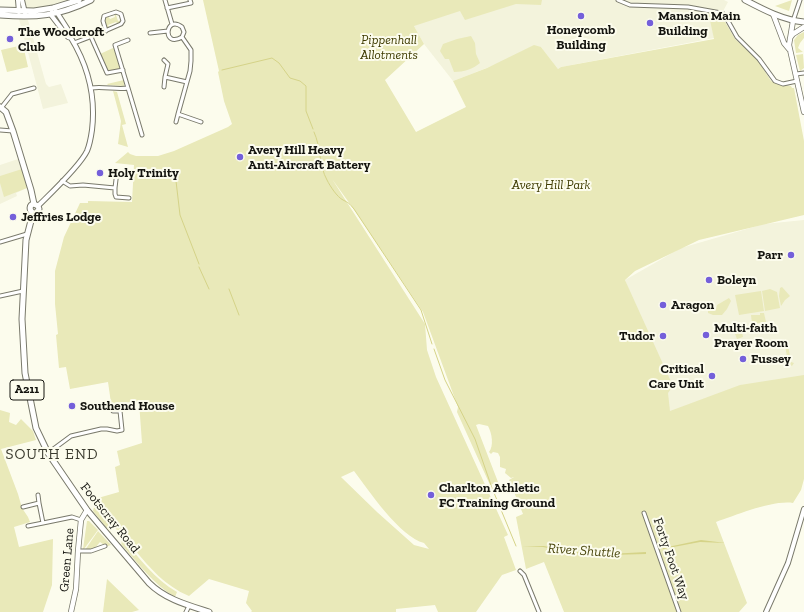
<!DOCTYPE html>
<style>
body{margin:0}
canvas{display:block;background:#fcfced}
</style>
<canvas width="804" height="612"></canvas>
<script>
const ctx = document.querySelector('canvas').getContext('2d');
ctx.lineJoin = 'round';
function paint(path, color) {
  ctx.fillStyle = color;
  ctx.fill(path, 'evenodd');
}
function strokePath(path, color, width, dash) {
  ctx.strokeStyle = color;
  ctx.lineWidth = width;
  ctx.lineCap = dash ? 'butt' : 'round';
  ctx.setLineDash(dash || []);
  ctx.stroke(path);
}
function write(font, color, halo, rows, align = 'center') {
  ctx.font = font + ' "Zilla Slab",serif';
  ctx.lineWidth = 4;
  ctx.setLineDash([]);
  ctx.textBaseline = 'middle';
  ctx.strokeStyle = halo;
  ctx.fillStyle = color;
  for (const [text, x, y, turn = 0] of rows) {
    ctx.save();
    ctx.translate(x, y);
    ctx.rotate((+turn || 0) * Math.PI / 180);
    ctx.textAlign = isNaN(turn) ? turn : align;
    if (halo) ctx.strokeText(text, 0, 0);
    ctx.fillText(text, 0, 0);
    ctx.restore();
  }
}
paint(new Path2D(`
 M24,0H73L60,4L28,9L26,8Z
 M384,0H724L728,2L721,15L709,12L714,38L561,67L558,69L541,47L453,81L424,44L414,26Z
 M19,19L28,20L46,84L49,87L61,84L68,103L43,109Z
 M18,159L27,188L16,193L17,196L0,204V165Z
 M804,220V417L670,411L625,280L681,248L764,224Z`), '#f3f3dc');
paint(new Path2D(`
 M203,0H542L541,5L516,4L465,20L460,11L414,26L424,44L385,80L416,132L466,107L453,81L487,68L534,45L541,47L558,69L561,67L714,39L708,11L721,15L735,39L757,59L771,81L781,85L791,86L792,88H794L804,141V215L699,240L635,271L625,280L673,386L668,393L670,411L740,385L804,375V479L801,490L793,503C772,500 737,515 716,522L747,603L739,612H564L544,562L526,569L516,517L523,514L509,480L514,477L511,478L505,473L506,469L500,467V457L498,453L493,452L491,454L489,452C494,446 492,433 488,426L479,424L476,425L498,482L490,485L457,412L458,407L423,312L355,211L332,179L425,324L427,350L436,377L508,535L504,537L516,570L502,575L476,612H438L435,605L396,609V612H251L252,611L246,603L249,591L209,579L189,596C165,586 150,568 134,549C119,533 105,516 91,500L119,492L115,467L120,465L117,451L142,443L139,402L111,403L108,382L70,389L66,367L59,368L56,335L58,334L55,304V271L64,237L80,203H88V201L132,202L134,165L115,163L128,152L130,154L136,156H158L174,151L228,127L232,124L224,101L218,72L219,71ZM354,471C369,491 400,537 424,543L429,549L414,545L377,512L341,477Z
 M792,0L789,11L775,6Z
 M116,13L119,14L116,15L118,21L121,20V22L118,24L116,22L108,25L109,27H107L104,21L105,18L108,16L110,19L115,17L114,14Z
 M804,32V38L800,43L798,48L803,52L796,53L794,40L798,35Z
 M471,36L475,43L476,54L480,63C473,69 464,72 454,72L449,59H445L440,51L443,44L457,39Z
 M23,45L28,67L7,72L1,50Z
 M113,48L114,49L120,68L119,69L109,71L106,69L100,54Z
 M803,54L804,68L800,71L796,55Z
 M124,80V86L108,85L107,84Z
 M113,91L117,92L126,124L122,125L128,147L118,144L121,121Z
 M22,169L27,188L4,197L0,183V176Z
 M782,287L790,296L785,300L781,306L779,296L780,288Z
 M770,289L777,292L780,308L765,311L762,291Z
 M761,291L764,311L739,315L735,295Z
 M729,298L731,301L727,309L722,315H713L708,313V311L711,309H716L717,305Z
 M760,313H764L766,322L752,324L751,315H760Z
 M740,323L743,337L737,339L732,326Z
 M784,339H787L791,362L794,363L792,366L788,363Z
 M0,410L10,413L9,422L16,425L21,419L33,431L36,440L1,449L18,494L22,508L28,517L30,522L14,527L19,547L53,539L52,585L43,612H0Z
 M94,507L114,529L110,532L93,511Z
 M87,521H89L98,530L84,549H83Z
 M98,531L111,545L108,546L105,544H103L100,542L95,548L85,550Z
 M123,540C140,558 155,580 177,592L175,597C153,584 138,563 121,544L122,543L121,542Z
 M107,579L139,610L132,612H103Z`), '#e9e9b9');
paint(new Path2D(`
 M701,540L726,543L700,542L663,549V548Z
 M522,546H544L573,552L609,554L646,552V554L610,555L572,553L543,547Z`), '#d5d388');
strokePath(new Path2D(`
 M222,70L272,58L279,63L290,78L300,81L306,86V111L313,129
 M314,132C321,147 319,166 327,180C330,186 337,197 343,200C349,203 349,203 354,209L421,310L432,344
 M176,181L180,215L199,264
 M199,267L209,289
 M229,289L239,315
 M434,349L445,380L475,439L492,488L516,546`), '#d5d388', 1);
const minor = new Path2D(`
 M165,0L172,24
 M618,0L630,5L688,7L721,13L724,14L737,37L759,59L775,81L783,84L797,81
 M167,8L191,3L190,0
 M793,21L800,0
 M150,33L168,31
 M91,37L107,73L123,70
 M182,37C162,49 165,14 182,27L184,32L182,37L191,50V61L190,71L178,114L201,122
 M74,43C90,37 106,31 121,24L123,21L121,14L116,12L104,16L103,21L106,31
 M164,60L168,64L165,77L187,82
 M796,74L804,73
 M164,87L165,77
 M91,88C104,86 116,90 128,88L115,45L128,40
 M128,88L142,135
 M1,108L12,94L34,88
 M176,122L178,114
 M0,130L13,131
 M62,181L70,186L83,185L115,188L117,171
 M115,188V194L116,197L129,198
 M0,242L27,234
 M0,296L23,291
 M48,453L71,436L101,429H107L117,431L122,430L120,411H113
 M38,495L39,503
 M23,507L39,503L43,523L72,517L81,520
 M644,513L679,612
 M28,526L43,523
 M78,551H91L105,546
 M520,571L524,575L539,612
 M186,612L189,606`);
const tertiary = new Path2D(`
 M18,0L19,12
 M22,0L25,13
 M56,11L72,36L71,38
 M38,206C51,193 80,166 87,151C90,144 91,137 92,130C96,97 88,66 71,38L68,37L51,15L52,12
 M766,612L788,563L804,509`);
const secondary = new Path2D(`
 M773,14L784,43L789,49
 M793,21L789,45L804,112
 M790,38L793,34L804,27
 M71,612L76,589L78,551L81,520L87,510`);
const primary = new Path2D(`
 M745,0C764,10 783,20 804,22
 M0,10L34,11L53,8L79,0
 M0,15C36,18 59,16 91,0
 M0,107L6,112L13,131L31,190L34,204
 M33,213L26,240L22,319L25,373L36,428L48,453L87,510L149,583C165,599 187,605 209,612
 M33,213H36L39,209L38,206L34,204
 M33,213C29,210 29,205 34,204`);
strokePath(minor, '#79796b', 5);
strokePath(tertiary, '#79796b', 6);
strokePath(secondary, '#79796b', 6);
strokePath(primary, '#79796b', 7);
strokePath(minor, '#fff', 3);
strokePath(tertiary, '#fff', 4);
strokePath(secondary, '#fff', 4.5);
strokePath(primary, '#fff', 5);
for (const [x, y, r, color] of [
 [581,16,4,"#745fda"],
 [650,23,4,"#745fda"],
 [10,39,4,"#745fda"],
 [240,157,4,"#745fda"],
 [100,173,4,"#745fda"],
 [13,217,4,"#745fda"],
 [791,255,4,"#745fda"],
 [709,280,4,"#745fda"],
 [663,305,4,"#745fda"],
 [706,335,4,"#745fda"],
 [663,336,4,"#745fda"],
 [743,359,4,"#745fda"],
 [712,376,4,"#745fda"],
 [72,406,4,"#745fda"],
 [431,495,4,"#745fda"]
]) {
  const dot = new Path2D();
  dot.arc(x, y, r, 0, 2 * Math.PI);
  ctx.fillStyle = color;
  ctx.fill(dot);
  strokePath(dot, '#fcfced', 1.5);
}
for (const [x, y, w] of [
 [27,390,34]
]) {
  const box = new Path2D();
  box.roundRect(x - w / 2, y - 10, w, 20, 3);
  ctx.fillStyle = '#fcfced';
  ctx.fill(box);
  strokePath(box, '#14140f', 1);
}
write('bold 12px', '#14140f', null, [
 ["A211",27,390]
]);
write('bold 13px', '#14140f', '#fcfced', [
 ["Mansion Main",658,16],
 ["Building",658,31],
 ["Honeycomb",581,30,"center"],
 ["Building",581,45,"center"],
 ["The Woodcroft",18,32],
 ["Club",18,47],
 ["Avery Hill Heavy",248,150],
 ["Anti-Aircraft Battery",248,165],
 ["Holy Trinity",108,173],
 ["Jeffries Lodge",21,217],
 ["Parr",783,255,"right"],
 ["Boleyn",717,280],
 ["Aragon",671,305],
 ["Multi-faith",714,328],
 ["Prayer Room",714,343],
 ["Tudor",655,336,"right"],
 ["Fussey",751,359],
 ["Critical",704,369,"right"],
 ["Care Unit",704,384,"right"],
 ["Southend House",80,406],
 ["Charlton Athletic",439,488],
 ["FC Training Ground",439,503]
], 'left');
write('italic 13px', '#3e3b00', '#fcfced', [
 ["Pippenhall",389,40],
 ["Allotments",389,55],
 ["Avery Hill Park",551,185]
]);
write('13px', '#14140f', '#fcfced', [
 ["Footscray Road",110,518,51],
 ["Forty Foot Way",671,559,71],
 ["Green Lane",67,560,-85]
]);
write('italic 14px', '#4d4a11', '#fcfced', [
 ["River Shuttle",584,551,4]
]);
ctx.letterSpacing = '1px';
write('15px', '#3b3b2f', '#fcfced', [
 ["SOUTH END",52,455]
]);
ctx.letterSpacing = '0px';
</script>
